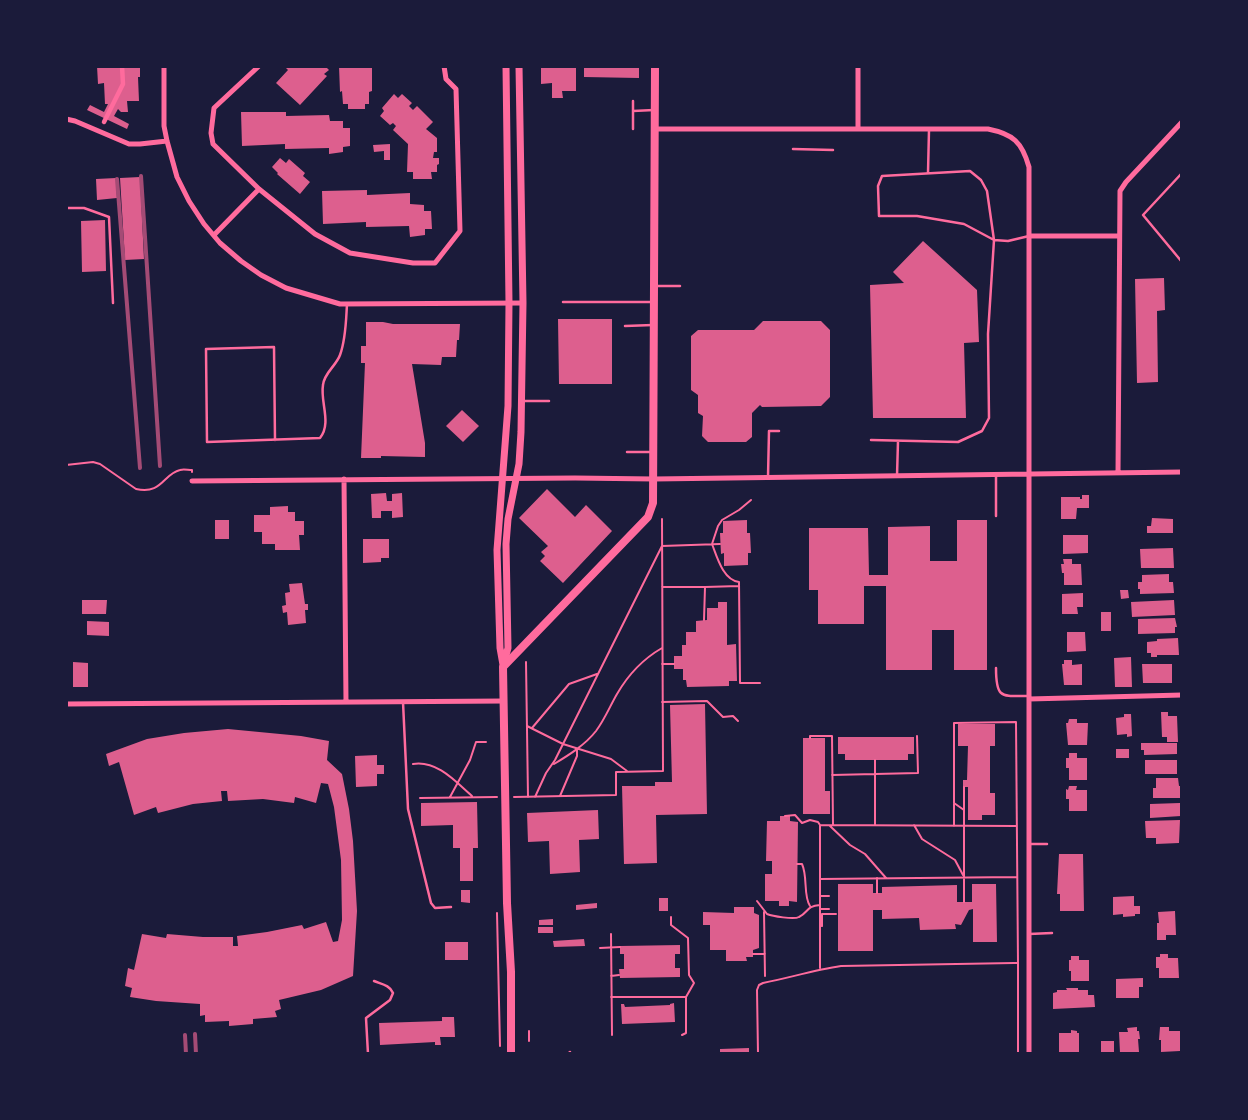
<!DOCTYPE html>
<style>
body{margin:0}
#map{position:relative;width:1248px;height:1120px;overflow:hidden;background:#1b1b3a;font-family:"Libre Baskerville",serif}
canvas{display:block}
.frame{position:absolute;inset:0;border:68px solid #1b1b3a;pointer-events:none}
</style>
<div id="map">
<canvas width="1248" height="1120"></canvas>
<div class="frame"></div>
</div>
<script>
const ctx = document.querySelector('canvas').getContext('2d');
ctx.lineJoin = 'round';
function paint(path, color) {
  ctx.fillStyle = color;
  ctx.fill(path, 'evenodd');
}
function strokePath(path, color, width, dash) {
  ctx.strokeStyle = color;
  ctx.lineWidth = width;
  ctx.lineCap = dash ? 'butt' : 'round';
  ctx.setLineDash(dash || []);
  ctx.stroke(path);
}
paint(new Path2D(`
 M97,66H140V77H138L139,101H127L128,112H121L118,109L114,116L129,124L127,129L87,110L90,105L104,112L108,104H105L104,83L98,84Z
 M325,66L329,70L324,74L327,76L300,105L276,83L288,70L286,68L288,66Z
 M339,66H372V91L369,92V104H365V109H348V104H343L342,91L340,92Z
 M541,66H576V91H562L563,98H552V83L541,84Z
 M584,66H639V78L584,77Z
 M394,94L398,98L402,94L412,103L409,106L413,110L417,106L433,122L426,129L437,138V152H434L433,158H439V164L437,165V172H431L432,179H413V172H407L408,144L393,130L396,126L393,123L390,125L380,116L384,111L382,108Z
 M241,112H286V116L329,115L330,121H343V128H350V146L343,147V152L329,154V148L285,149V144L242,146Z
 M390,144V160H384V151L374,152L373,145Z
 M280,158L286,163L289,159L305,173L303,176L310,182L300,194L277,174L278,173L272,167Z
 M140,177L144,259L125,260L120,178Z
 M116,178L117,198L97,200L96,179Z
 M367,190V195L410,193V204L424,205V211H431L432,229H425V235L410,237L409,226L366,227V222L323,224L322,191Z
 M105,220L106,271L82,272L81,221Z
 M923,241L977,290L979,342L964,343L966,418H873L870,285L904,283L893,272Z
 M1164,278L1165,310L1157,311L1158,382L1137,383L1135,279Z
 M558,319H612V384H559Z
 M763,321H821L830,330V397L821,406L762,407L760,405L752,413V437L746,442H708L702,436L703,416L698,413V395L691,390V336L698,330H754Z
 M366,322H383L393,324H460L459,340H457L456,357H442L441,365L412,364L425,443V457L381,456V458H361L365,363H361V346H366Z
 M462,410L479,426L463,442L446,426Z
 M547,489L575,517L586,505L612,531L563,583L540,561L545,556L541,552L548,546L519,518Z
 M386,493L387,501H392V494L402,493L403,517L392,518V511H381V518H372L371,494Z
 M1082,495H1089V508H1077L1076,519H1061V497H1080V499H1082Z
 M288,506V512H295V521H304V535H299L300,550H275V544H262V532H254V515H270V507Z
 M1152,518L1173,519V533H1147V526H1151Z
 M215,520H229V539H215Z
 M747,520V533H750L751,553H748V565L724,566V553L721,554L720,533H723V521Z
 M957,520H987V670H954V630H932V670H886V586H864V624H818V590H809V528H868L869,575H888V527L930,526V561H957Z
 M1063,535H1088V553L1063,554Z
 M363,539H389V558H381V562L363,563Z
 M1173,548L1174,568H1141L1140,549Z
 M1063,559H1072V564H1081L1082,585H1064V573H1062L1061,564H1064Z
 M1169,574V582H1173L1174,593L1140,594V589H1138V582H1142V575Z
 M302,583L305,604H308V610H305L306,623L288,625L287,612L283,613L282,606L286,605L285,593L290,592L289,584Z
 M1120,590H1128L1129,598L1121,599Z
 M1083,593V607H1077L1078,614H1062V594Z
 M82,600H107L106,614H82Z
 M1174,600L1175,615L1132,617L1131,602Z
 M718,602H727V645L736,644L737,681H729V686L687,687L686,680H683V669H674V656H682V645H686V632H696V621L707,620V608H718Z
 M1101,612H1111V631H1101Z
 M1175,618L1177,627H1175V633L1138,634V619Z
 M87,621L109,622V636L87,635Z
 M1067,632H1085L1086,651L1067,652Z
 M1178,638L1179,655H1157V657H1151V653H1147V642L1157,641V639Z
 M1131,657L1132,687H1115L1114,658Z
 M1064,660H1072V665L1082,664V685H1064L1062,664H1064Z
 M73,662L88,663V687H73Z
 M1142,664H1172V683H1143Z
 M705,704L707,814L656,815L657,863L624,864L622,786H655V782H672L670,705Z
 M1161,712H1168V716H1177L1178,742H1167V737H1162Z
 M1124,714H1131L1132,736L1127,737V734L1117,735L1116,718L1124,717Z
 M1069,719H1077V723H1088L1087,745H1068L1066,723H1068Z
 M958,724H995V746H990V793H995V815H982V820H968V787H963V780H967L968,746H958Z
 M228,729L301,736L329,741L327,760L342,774L349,809L353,841L357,911L353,976L321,990L279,1000L281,1009L275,1011L277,1017L253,1019V1024L229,1026V1021L205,1022V1015L200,1016V1004L156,1001L130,997L132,988L125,986L128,968L134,970L142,934L166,938L167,934L203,937H233V946H238L237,936L267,932L302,925L304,929L326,922L333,942L338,941L342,920L341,860L334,807L328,784L321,783L316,803L295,797L294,803L263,799L228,801L227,791H221L222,801L193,804L158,813L156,807L134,815L119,762L109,766L106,754L147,739L184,733Z
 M838,737H914V754H908V760H845V754H838Z
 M803,738H825V791H830V814H803Z
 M1141,743H1177V754L1144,755V750H1141Z
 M1116,749H1129V758H1116Z
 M1069,753H1077V758H1087V780H1069V768H1066V758H1069Z
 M377,755V765H384V774H377V786L356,787L355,756Z
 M1145,760H1177V774H1145Z
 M1156,778H1178L1179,786H1182V798H1153V788H1156Z
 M1069,786H1077L1076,790H1087V811H1069V799H1066V789L1068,790Z
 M477,802L478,848H473V881H460V848H453V825L421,826V803Z
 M1180,803L1181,816L1150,818V804Z
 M598,810L599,839L579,840L580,872L550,874L549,841L528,842L527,813Z
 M780,816H790V821L798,822L797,902L789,901V906H779V901H765V874H772V861H766L767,821H780Z
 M1180,820L1179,843L1156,844V838H1146L1145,821Z
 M1059,854H1083L1084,911H1060V894H1057Z
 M838,884H873V893H882V887L957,885V902H972V884H996L997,942H973V909L969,910L961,925L955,924L956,929L920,930L919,918L882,919V910H873V951H838Z
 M461,890H470V903L461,902Z
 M1134,896V906H1140V914H1135V916L1123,917V914L1113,915V897Z
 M659,898H668V911H659Z
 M597,903V908L576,910V905Z
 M734,907H754V913L759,915V948L753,950V957H746L747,961H726V950H710V925H703V912L734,913Z
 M1175,911L1176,935H1166V940H1157V923H1159L1158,912Z
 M553,919V925H539V920Z
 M538,927H553V933H538Z
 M584,939L585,946L554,947L553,941Z
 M445,942H468V960H445Z
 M680,945V954H675V968H680V977L620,978L619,969H624V954H620V946Z
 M1160,954H1168V958H1178L1179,978H1159V968H1156V957H1160Z
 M1071,956H1079V960H1089V981H1071V971H1069V960H1071Z
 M1143,978V987H1139V998H1116V979Z
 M1066,988H1078V990H1088V995H1094L1095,1007L1053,1009V993L1057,992V990H1067Z
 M674,1003L675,1022L622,1024L621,1004H624L625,1007L670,1005V1004Z
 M442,1017H454L455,1037H440L441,1045H435V1042L380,1045L379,1023L442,1021Z
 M1137,1027V1031H1139L1140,1039H1138L1139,1052L1120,1053L1119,1032H1128L1127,1028Z
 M1160,1027H1169V1031H1180V1051L1161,1052V1040H1159Z
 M1071,1030L1077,1031V1033H1079V1054H1059V1033H1071Z
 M1101,1041H1114V1054H1101Z
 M749,1048V1054H720V1049Z`), '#dd5f8e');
strokePath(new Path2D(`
 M66,465L93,462L100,464L136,489C162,495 163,474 180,470C183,469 188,470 192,470V472
 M751,500L739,510L722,520L718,526L712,544C717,557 723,580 739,582L740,683H760
 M662,587H705L704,620
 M705,587L739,586
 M526,662L528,797
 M662,664H674
 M662,702L707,701L723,717L733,716L738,721
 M527,726L563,744L611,759L627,771
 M532,728L569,684L597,674
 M810,738V736H832L833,825
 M875,760V825
 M413,764C437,760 456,782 472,796
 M554,764C569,755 585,745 596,731C605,719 610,706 617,694C628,675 643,659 662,648
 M832,775L918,773L917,736
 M560,796L577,756V749
 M450,797L470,760L476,742H486
 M514,797L616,795V772L663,771L662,519
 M535,797L546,773L555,760L662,546L720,544
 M420,798L497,797
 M954,803L964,810
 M785,816L795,815L802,823L810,820L818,822L820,825V968
 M820,825L1016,826
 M914,825L922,839L955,860L963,875
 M830,826L850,845L865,854L886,878
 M954,826V723L1016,722L1018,963
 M797,864H802C808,877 803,896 810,906
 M877,878V893
 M820,879L1017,877
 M820,896H829
 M757,901L767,914C772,916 794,920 799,917C809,912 806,906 820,905
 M964,902V787
 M820,909H829
 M764,912L765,976
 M497,913L500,1046
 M820,925L822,926V914H836
 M611,934L612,1035
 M600,948L620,947
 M753,954H765
 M611,976L619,975
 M611,997H686L694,983L689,975L688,938L671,925V917
 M529,1031V1041
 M682,1035L686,1033V997
 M758,1054L757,990L759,985L763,983C789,978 814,970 841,966L1014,963H1018V1054`), '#ff6b9d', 2);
strokePath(new Path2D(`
 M633,101V129
 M633,111L654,110
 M793,149L833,150
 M928,173L929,130
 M1182,173L1143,215L1182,262
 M66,208H84L109,217L113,303
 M656,286H680
 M563,302H653
 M625,326L653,325
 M523,401H549
 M275,440L274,347L206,349L207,442L320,438C332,423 320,402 323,385C324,373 336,366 340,355C346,339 346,320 347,304
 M871,440L958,442L982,431L989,418L988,334L994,240L987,191L981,180L970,171L882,176L878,186L879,216H917L964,224L994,240L1008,241L1029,236
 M627,452H653
 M897,476L898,441
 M768,477L769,431H779
 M996,516V476
 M996,668C996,699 1001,696 1029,696
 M403,702L408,809L431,903L435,908L451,907
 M1029,844H1047
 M1029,934L1052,933
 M368,1054L366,1018L390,1000L393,993C390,985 381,984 374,981
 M568,1054L570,1052`), '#ff6b9d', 2.5);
strokePath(new Path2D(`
 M104,122L123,84L122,66`), '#ff6b9d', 4.5);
strokePath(new Path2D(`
 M164,66V126L167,141L177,177L189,201L204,224L220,243L241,261L261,275L286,288L340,304L523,303
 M259,66L214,108L211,133L213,144L259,189L315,234L350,253L413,263H435L460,231L456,89L446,79L444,66
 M66,119L75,121L129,144H140L167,141
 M655,129H988C1013,134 1022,142 1029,167V1054
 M858,129V66
 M214,235L259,189
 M1029,236H1119
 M1118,473L1120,191L1126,182L1182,122
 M344,479L346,702
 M192,481L575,478L654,479L1182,472
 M1029,699L1182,695
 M66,704L504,701`), '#ff6b9d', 5);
strokePath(new Path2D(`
 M503,665L500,648L497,550L508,406L509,303L506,66
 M503,666L508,648L506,544L508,519L519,464L521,432L523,303L519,66`), '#ff6b9d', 7);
strokePath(new Path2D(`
 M511,1054V972L507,903L503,667L648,517L653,503L655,66`), '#ff6b9d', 8);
strokePath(new Path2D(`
 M141,176L160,466
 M117,179L140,468
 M195,1034L196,1054
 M185,1035L186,1054`), '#a44b75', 4);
</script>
